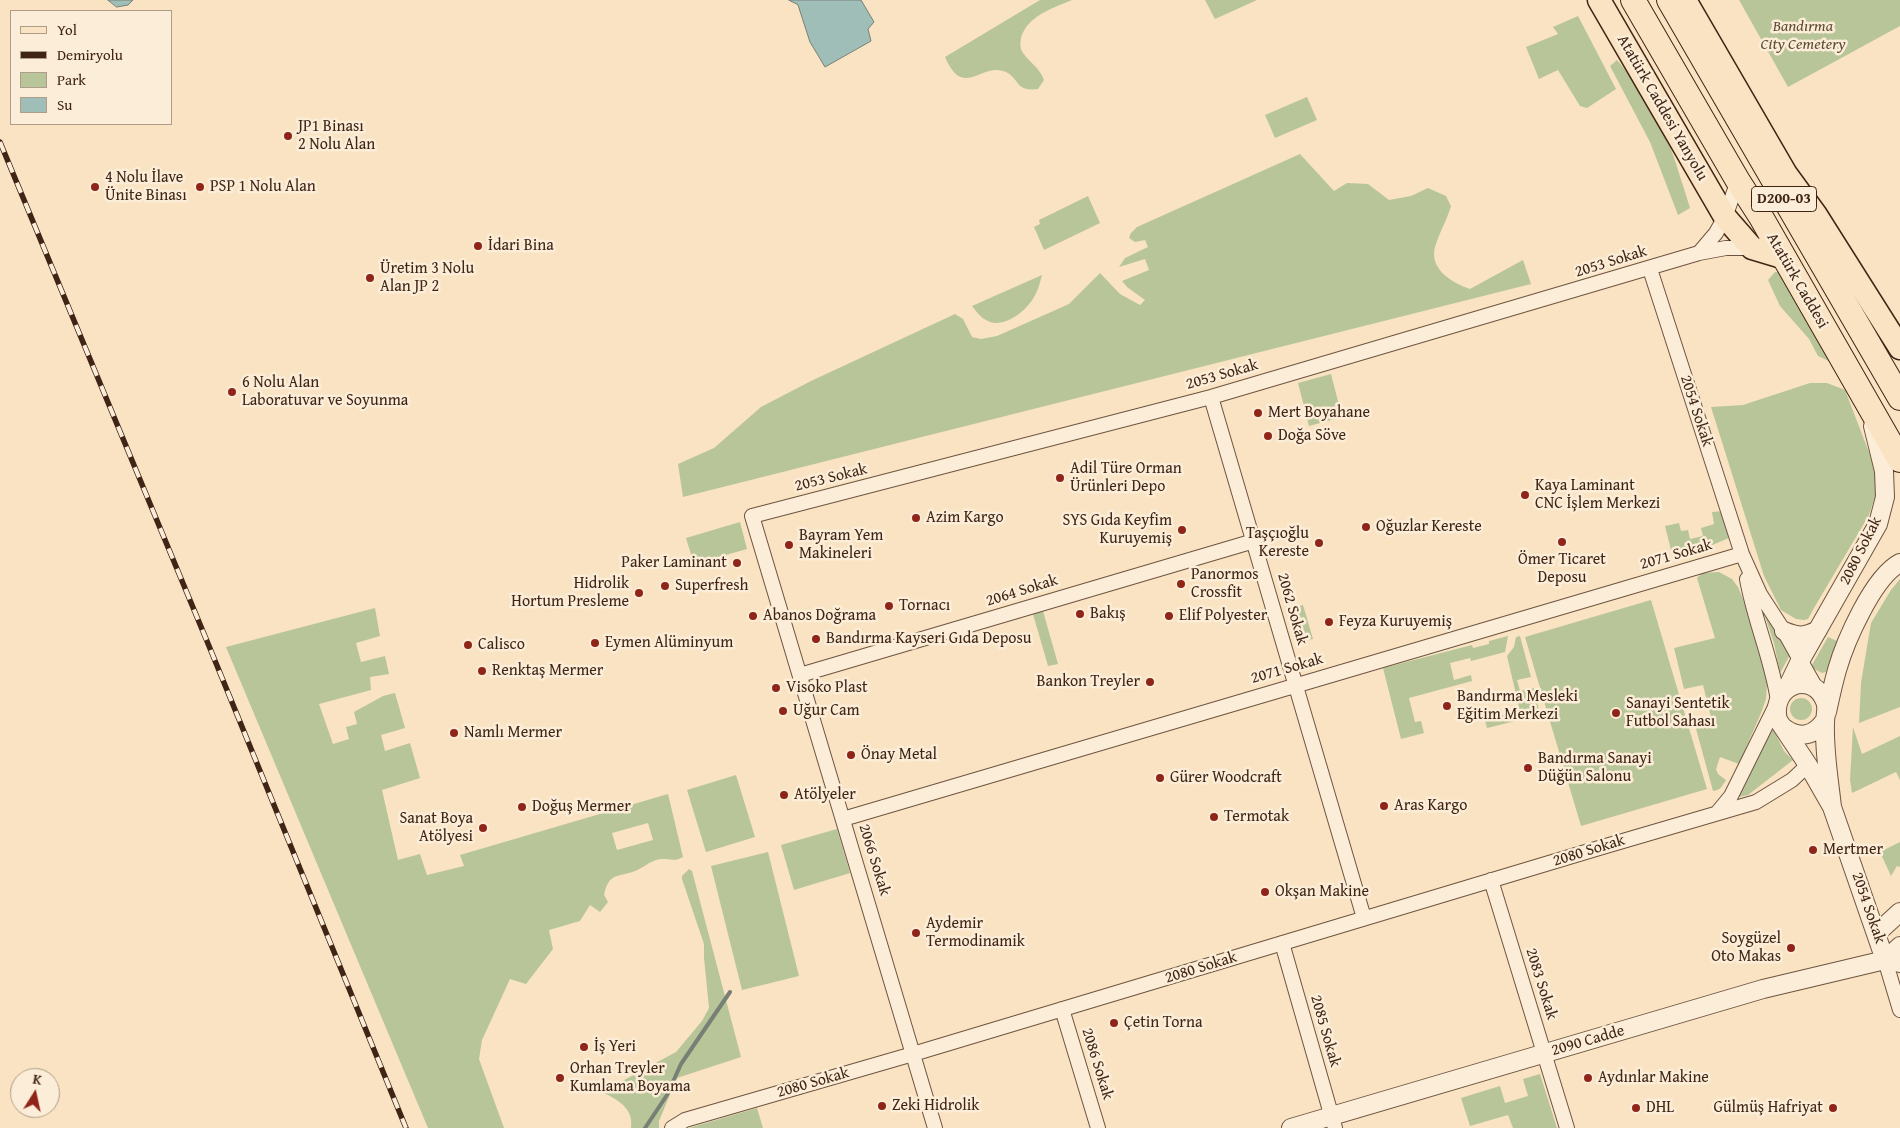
<!DOCTYPE html>
<meta charset="utf-8">
<style>
body{margin:0}
#map{position:relative;width:1900px;height:1128px;overflow:hidden;background:#f9e3c2;font-family:"Gentium Book Plus",serif}
canvas{display:block}
.legend{position:absolute;left:10px;top:10px;width:162px;height:115px;box-sizing:border-box;background:#fbedd7;border:1px solid #b09d89;margin:0;padding:6px 9px;list-style:none;font-size:15px;color:#402415}
.legend li{display:flex;align-items:center;gap:10px;height:25px}
.legend b{width:25px;border:1px solid #b09d89}
.north{position:absolute;left:10px;top:1068px;width:50px;height:50px;box-sizing:border-box;background:#fbedd7;border:1px solid #b09d89;border-radius:50%;rotate:10deg;font-size:14px;font-weight:700;line-height:20px;text-align:center;color:#402415}
.north::after{content:'';display:block;margin:auto;width:18px;height:22px;background:#8f2418;clip-path:polygon(50% 0,100% 100%,50% 72%,0 100%)}
</style>
<div id="map">
<canvas width="1900" height="1128"></canvas>
<ul class="legend">
<li><b style="height:6px;background:#f9e3c2"></b>Yol</li>
<li><b style="height:6px;background:#402415"></b>Demiryolu</li>
<li><b style="height:14px;background:#b8c598"></b>Park</li>
<li><b style="height:14px;background:#9ebeb7"></b>Su</li>
</ul>
<div class="north">K</div>
</div>
<script>
const ctx = document.querySelector('canvas').getContext('2d');
ctx.lineJoin = 'round';
function paint(path, color) {
  ctx.fillStyle = color;
  ctx.fill(path, 'evenodd');
}
function strokePath(path, color, width, dash) {
  ctx.strokeStyle = color;
  ctx.lineWidth = width;
  ctx.lineCap = dash ? 'butt' : 'round';
  ctx.setLineDash(dash || []);
  ctx.stroke(path);
}
function write(font, color, halo, rows, align = 'center') {
  ctx.font = font + ' "Gentium Book Plus",serif';
  ctx.lineWidth = 5;
  ctx.setLineDash([]);
  ctx.textBaseline = 'middle';
  ctx.strokeStyle = halo;
  ctx.fillStyle = color;
  for (const [text, x, y, turn = 0] of rows) {
    ctx.save();
    ctx.translate(x, y);
    ctx.rotate((+turn || 0) * Math.PI / 180);
    ctx.textAlign = isNaN(turn) ? turn : align;
    if (halo) ctx.strokeText(text, 0, 0);
    ctx.fillText(text, 0, 0);
    ctx.restore();
  }
}
paint(new Path2D(`
 M1040,0H1072C1053,8 1027,16 1021,38C1020,43 1020,49 1023,53C1030,63 1040,68 1044,80L1038,89C1013,92 1021,77 1003,71C980,64 963,99 945,57Z
 M1205,0H1257L1215,19Z
 M1739,0H1900V26L1788,87Z
 M1578,16L1616,89L1587,108L1580,106L1558,70L1539,79L1526,47L1558,34L1553,27Z
 M1617,60C1636,82 1661,123 1671,149C1678,169 1684,189 1690,208L1678,215L1650,142L1610,66Z
 M1307,97L1317,120L1275,138L1265,115Z
 M1300,154L1334,191L1347,183L1368,184L1389,200L1411,196L1428,188L1446,196L1451,206C1447,220 1439,233 1435,247C1429,270 1453,283 1470,289L1523,260L1531,284L683,497L678,464L714,448L761,407L811,381L955,314L963,319L972,337L981,339L997,336L1069,304L1100,273L1120,294L1140,305L1145,300L1127,287L1122,281L1149,270L1145,259L1119,267L1125,258L1148,247L1145,240L1135,242L1129,238L1131,233L1137,227Z
 M1088,196L1100,223L1044,250L1034,227L1040,224L1039,220Z
 M1775,272H1781L1833,363L1818,356L1809,339L1780,306L1768,280Z
 M1042,275C1040,282 1038,291 1034,297C1026,312 1002,330 986,320C980,317 976,311 972,306Z
 M1331,374L1342,417L1309,426L1298,383Z
 M1810,383H1827L1845,390L1877,473L1875,496L1869,515L1814,608L1808,619L1804,620L1796,619L1781,610L1764,576L1711,407L1743,405Z
 M1723,511L1729,538L1686,556L1673,558L1665,526L1679,523L1681,531L1688,530L1690,539L1703,536L1701,528L1714,524L1712,512Z
 M740,522L747,549L694,564L686,538Z
 M1719,572L1732,579L1738,587L1745,604L1766,667L1767,683L1766,699L1761,713L1739,764L1720,757L1716,769L1718,774L1726,780C1722,786 1721,790 1713,791L1695,725L1712,721L1703,685L1684,689L1674,648L1715,638L1697,578L1702,573Z
 M1900,579V707L1859,723L1861,683L1871,623L1891,590Z
 M1760,598L1775,630L1790,655L1780,673L1774,643L1759,599Z
 M1651,600L1707,789L1581,826L1525,637Z
 M1303,605L1313,639L1296,643L1287,609Z
 M375,608L380,636L356,643L361,662L385,656L389,674L370,677L371,690L319,704L333,744L349,739L346,727L357,724L354,712L383,696L395,693L405,728L381,735L385,751L410,743L420,778L382,790L398,860L420,854L427,875L464,866L460,855L668,794L683,857C674,863 666,857 656,860C649,862 643,868 635,871C617,878 609,872 604,895L608,902L600,912L590,905L580,921L549,930L553,949L526,984L510,979L482,1040L479,1059L504,1128H428L226,647ZM648,823L653,840L617,850L612,833Z
 M1043,611L1058,664L1048,666L1033,614Z
 M1508,636L1505,652L1471,661L1470,658L1450,663L1454,680L1471,675L1472,681L1409,698L1415,722L1421,721L1424,733L1401,739L1383,668L1472,645L1473,648L1489,644V641Z
 M1520,636L1531,677L1517,680L1520,691L1534,688L1540,715L1487,728L1485,720L1520,711L1507,656L1514,647L1516,637Z
 M1828,637L1837,641L1826,672L1822,673L1814,669L1812,665Z
 M1790 709a11 11 0 1 1 22 0a11 11 0 1 1-22 0Z
 M1853,727L1862,754L1900,736V780L1896,772L1852,793L1850,780Z
 M1773,729L1784,751L1793,760L1748,795L1735,798Z
 M736,775L755,837L706,852L687,790Z
 M837,829L850,873L794,890L781,845Z
 M1900,842V867L1897,866L1891,876L1880,852Z
 M768,852L799,976L742,990L711,866Z
 M689,869L692,871L741,1057L677,1078L659,1121V1128H631C634,1108 618,1100 602,1092L676,1052L702,1021L709,1008L704,958V944L682,879V876Z
 M1540,1074L1557,1128H1513L1508,1115L1470,1126L1461,1098L1500,1086L1505,1103L1528,1096L1523,1079Z
 M757,1108L763,1128H689Z`), '#b8c598');
const water = new Path2D(`
 M108,0H133L128,5L117,7Z
 M789,0H861L874,22L868,29L871,41L825,67L810,42L798,5Z`);
paint(water, '#9ebeb7');
strokePath(water, '#788076', 1);
strokePath(new Path2D(`
 M645,1128L667,1095L681,1064L730,992`), '#788076', 4);
const minor = new Path2D(`
 M1699,253L1716,233L1725,217L1738,181
 M1650,269L1742,554L1760,594L1784,631L1817,690
 M1211,397L1364,918
 M1747,579C1754,620 1772,659 1778,701
 M800,675L1254,541
 M1717,813L1731,796L1776,705
 M843,819L1742,554
 M1491,880L1567,1128
 M1282,943L1335,1128
 M1885,960L1900,1010
 M1062,1009L1098,1128
 M672,1128L685,1120L913,1054L1599,848L1756,802L1792,780L1808,765
 M935,1128L752,516L1211,397L1699,253L1726,248H1752`);
const tertiary = new Path2D(`
 M1784,631C1799,637 1804,637 1818,630
 M1786,690L1800,661L1878,524L1885,497L1884,471L1873,426
 M1827,712C1830,698 1833,684 1837,670C1845,642 1873,577 1900,563
 M1783,727C1798,739 1814,737 1825,720
 M1832,807C1829,779 1824,752 1825,723C1825,714 1829,707 1823,697C1808,671 1770,687 1778,720L1808,765L1832,807L1885,960
 M1877,933L1900,912
 M1885,960L1900,946
 M1291,1128L1763,989L1885,960L1900,963`);
const primary = new Path2D(`
 M1599,0L1725,217L1752,248L1782,257
 M1685,0L1786,174L1816,215L1900,348`);
const trunk = new Path2D(`
 M1633,0L1738,181L1761,217L1900,460
 M1669,0L1900,398`);
strokePath(minor, '#6e5440', 16);
strokePath(tertiary, '#6e5440', 20);
strokePath(primary, '#402415', 25);
strokePath(trunk, '#402415', 26);
strokePath(minor, '#fbedd7', 14);
strokePath(tertiary, '#fbedd7', 18);
strokePath(primary, '#f9e3c2', 22);
strokePath(trunk, '#f9e3c2', 24);
const rail = new Path2D(`
 M0,142L209,646L406,1128`);
strokePath(rail, '#402415', 5.5);
strokePath(rail, '#fbedd7', 4, [11]);
for (const [x, y, r, color] of [
 [288,136,5,"#8f2418"],
 [95,187,5,"#8f2418"],
 [200,187,5,"#8f2418"],
 [478,246,5,"#8f2418"],
 [370,278,5,"#8f2418"],
 [232,392,5,"#8f2418"],
 [1258,413,5,"#8f2418"],
 [1268,436,5,"#8f2418"],
 [1060,478,5,"#8f2418"],
 [1525,495,5,"#8f2418"],
 [916,518,5,"#8f2418"],
 [1366,527,5,"#8f2418"],
 [1182,530,5,"#8f2418"],
 [1562,542,5,"#8f2418"],
 [1319,543,5,"#8f2418"],
 [789,545,5,"#8f2418"],
 [737,563,5,"#8f2418"],
 [1181,584,5,"#8f2418"],
 [665,586,5,"#8f2418"],
 [639,593,5,"#8f2418"],
 [889,606,5,"#8f2418"],
 [1080,614,5,"#8f2418"],
 [753,616,5,"#8f2418"],
 [1169,616,5,"#8f2418"],
 [1329,622,5,"#8f2418"],
 [816,639,5,"#8f2418"],
 [595,643,5,"#8f2418"],
 [468,645,5,"#8f2418"],
 [482,671,5,"#8f2418"],
 [1150,682,5,"#8f2418"],
 [776,688,5,"#8f2418"],
 [1447,706,5,"#8f2418"],
 [783,711,5,"#8f2418"],
 [1616,713,5,"#8f2418"],
 [454,733,5,"#8f2418"],
 [851,755,5,"#8f2418"],
 [1528,768,5,"#8f2418"],
 [1160,778,5,"#8f2418"],
 [784,795,5,"#8f2418"],
 [1384,806,5,"#8f2418"],
 [522,807,5,"#8f2418"],
 [1214,817,5,"#8f2418"],
 [483,828,5,"#8f2418"],
 [1813,850,5,"#8f2418"],
 [1265,892,5,"#8f2418"],
 [916,933,5,"#8f2418"],
 [1791,948,5,"#8f2418"],
 [1114,1023,5,"#8f2418"],
 [584,1047,5,"#8f2418"],
 [560,1078,5,"#8f2418"],
 [1588,1078,5,"#8f2418"],
 [882,1106,5,"#8f2418"],
 [1636,1108,5,"#8f2418"],
 [1833,1108,5,"#8f2418"]
]) {
  const dot = new Path2D();
  dot.arc(x, y, r, 0, 2 * Math.PI);
  ctx.fillStyle = color;
  ctx.fill(dot);
  strokePath(dot, '#fbedd7', 2);
}
for (const [x, y, w] of [
 [1784,199,65]
]) {
  const box = new Path2D();
  box.roundRect(x - w / 2, y - 12.5, w, 25, 4);
  ctx.fillStyle = '#fbedd7';
  ctx.fill(box);
  strokePath(box, '#402415', 1);
}
write('bold 15px', '#402415', null, [
 ["D200-03",1784,199]
]);
write('italic 16px', '#5e4c36', '#fbedd7', [
 ["Bandırma",1803,27],
 ["City Cemetery",1803,45]
]);
write('16px', '#402415', '#fbedd7', [
 ["Atatürk Caddesi Yanyolu",1662,108,60],
 ["2053 Sokak",1611,262,-17],
 ["Atatürk Caddesi",1797,281,60],
 ["2053 Sokak",1222,375,-16],
 ["2054 Sokak",1696,411,72],
 ["2053 Sokak",831,478,-14],
 ["2080 Sokak",1861,551,-63],
 ["2071 Sokak",1676,555,-16],
 ["2064 Sokak",1022,591,-17],
 ["2062 Sokak",1292,609,74],
 ["2071 Sokak",1287,669,-16],
 ["2080 Sokak",1589,851,-17],
 ["2066 Sokak",874,860,73],
 ["2054 Sokak",1868,908,71],
 ["2080 Sokak",1201,968,-17],
 ["2083 Sokak",1541,984,73],
 ["2085 Sokak",1325,1031,74],
 ["2090 Cadde",1588,1041,-16],
 ["2086 Sokak",1097,1064,73],
 ["2080 Sokak",813,1083,-16]
]);
write('16px', '#402415', '#fbedd7', [
 ["JP1 Binası",298,127],
 ["2 Nolu Alan",298,145],
 ["4 Nolu İlave",105,178],
 ["Ünite Binası",105,196],
 ["PSP 1 Nolu Alan",210,187],
 ["İdari Bina",488,246],
 ["Üretim 3 Nolu",380,269],
 ["Alan JP 2",380,287],
 ["6 Nolu Alan",242,383],
 ["Laboratuvar ve Soyunma",242,401],
 ["Mert Boyahane",1268,413],
 ["Doğa Söve",1278,436],
 ["Adil Türe Orman",1070,469],
 ["Ürünleri Depo",1070,487],
 ["Kaya Laminant",1535,486],
 ["CNC İşlem Merkezi",1535,504],
 ["Azim Kargo",926,518],
 ["SYS Gıda Keyfim",1172,521,"right"],
 ["Kuruyemiş",1172,539,"right"],
 ["Oğuzlar Kereste",1376,527],
 ["Taşçıoğlu",1309,534,"right"],
 ["Kereste",1309,552,"right"],
 ["Bayram Yem",799,536],
 ["Makineleri",799,554],
 ["Ömer Ticaret",1562,560,"center"],
 ["Deposu",1562,578,"center"],
 ["Paker Laminant",727,563,"right"],
 ["Panormos",1191,575],
 ["Crossfit",1191,593],
 ["Hidrolik",629,584,"right"],
 ["Hortum Presleme",629,602,"right"],
 ["Superfresh",675,586],
 ["Tornacı",899,606],
 ["Bakış",1090,614],
 ["Abanos Doğrama",763,616],
 ["Elif Polyester",1179,616],
 ["Feyza Kuruyemiş",1339,622],
 ["Bandırma Kayseri Gıda Deposu",826,639],
 ["Eymen Alüminyum",605,643],
 ["Calisco",478,645],
 ["Renktaş Mermer",492,671],
 ["Bankon Treyler",1140,682,"right"],
 ["Visoko Plast",786,688],
 ["Bandırma Mesleki",1457,697],
 ["Eğitim Merkezi",1457,715],
 ["Sanayi Sentetik",1626,704],
 ["Futbol Sahası",1626,722],
 ["Uğur Cam",793,711],
 ["Namlı Mermer",464,733],
 ["Önay Metal",861,755],
 ["Bandırma Sanayi",1538,759],
 ["Düğün Salonu",1538,777],
 ["Gürer Woodcraft",1170,778],
 ["Atölyeler",794,795],
 ["Aras Kargo",1394,806],
 ["Doğuş Mermer",532,807],
 ["Termotak",1224,817],
 ["Sanat Boya",473,819,"right"],
 ["Atölyesi",473,837,"right"],
 ["Mertmer",1823,850],
 ["Okşan Makine",1275,892],
 ["Aydemir",926,924],
 ["Termodinamik",926,942],
 ["Soygüzel",1781,939,"right"],
 ["Oto Makas",1781,957,"right"],
 ["Çetin Torna",1124,1023],
 ["İş Yeri",594,1047],
 ["Orhan Treyler",570,1069],
 ["Kumlama Boyama",570,1087],
 ["Aydınlar Makine",1598,1078],
 ["Zeki Hidrolik",892,1106],
 ["DHL",1646,1108],
 ["Gülmüş Hafriyat",1823,1108,"right"]
], 'left');
</script>
